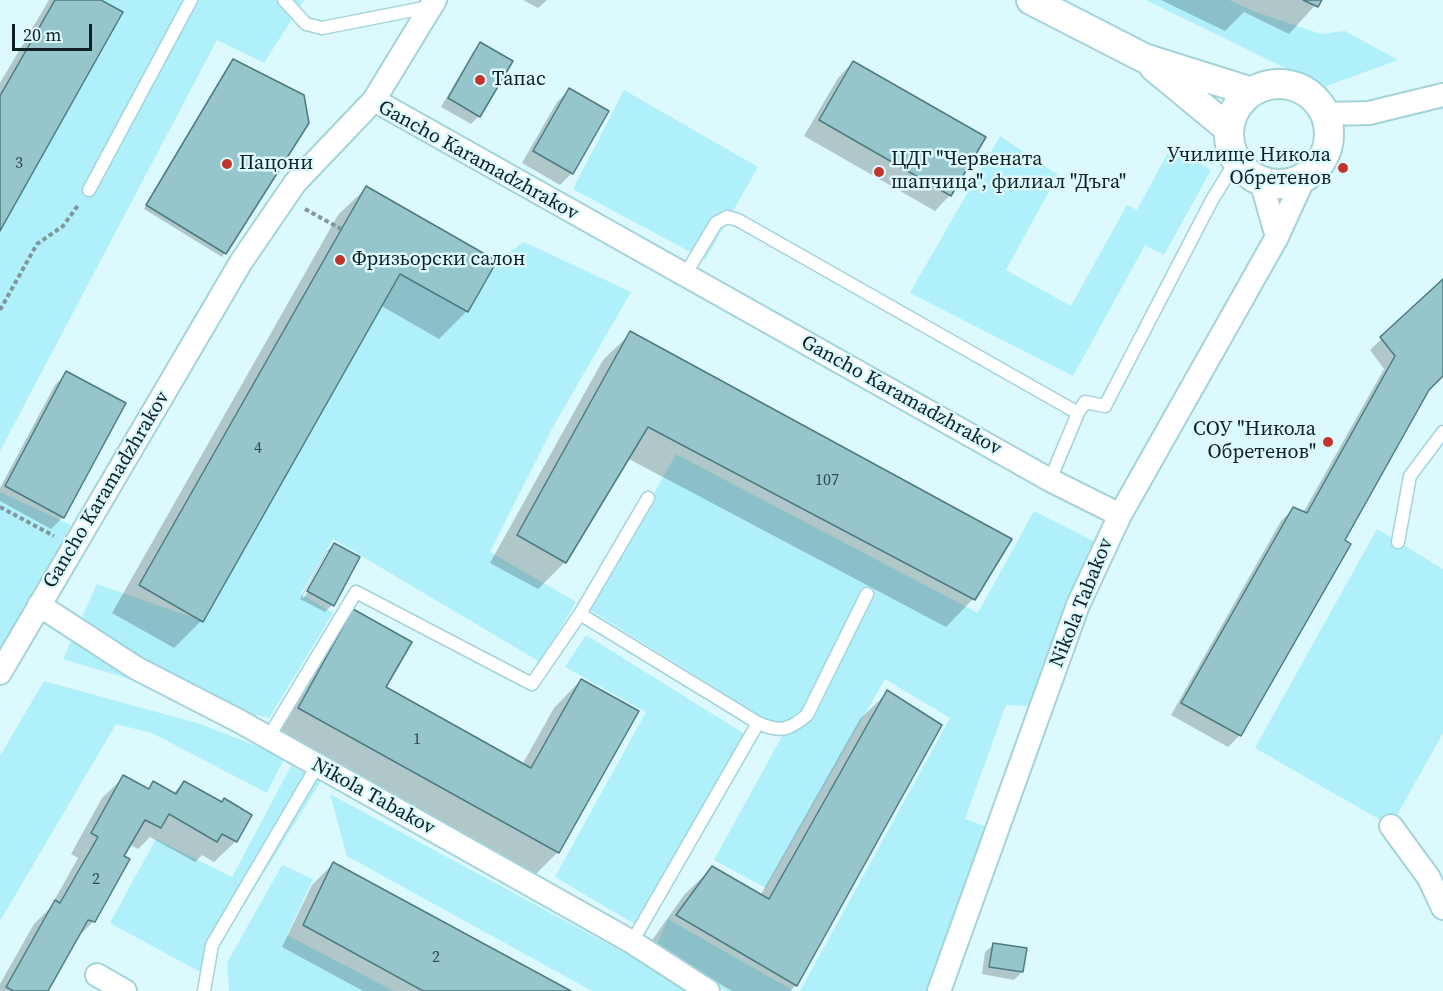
<!DOCTYPE html>
<meta charset="utf-8">
<style>
body{margin:0}
#map{position:relative;width:1443px;height:991px;overflow:hidden;background:#dcf9fd;font-family:"Source Serif 4",serif}
canvas{display:block}
.scale{position:absolute;left:12px;top:24px;width:80px;height:27px;box-sizing:border-box;border:3px solid #0e2023;border-top:0;padding-left:8px;font-size:18px;line-height:21px;white-space:nowrap;color:#0e2023;-webkit-text-stroke:4px #dcf9fd;paint-order:stroke}
</style>
<div id="map">
<canvas width="1443" height="991"></canvas>
<div class="scale">20 m</div>
</div>
<script>
const ctx = document.querySelector('canvas').getContext('2d');
ctx.lineJoin = 'round';
function paint(path, color) {
  ctx.fillStyle = color;
  ctx.fill(path, 'evenodd');
}
function strokePath(path, color, width, dash) {
  ctx.strokeStyle = color;
  ctx.lineWidth = width;
  ctx.lineCap = dash ? 'butt' : 'round';
  ctx.setLineDash(dash || []);
  ctx.stroke(path);
}
function write(font, color, halo, rows, align = 'center') {
  ctx.font = font + ' "Source Serif 4",serif';
  ctx.lineWidth = 5;
  ctx.setLineDash([]);
  ctx.textBaseline = 'middle';
  ctx.strokeStyle = halo;
  ctx.fillStyle = color;
  for (const [text, x, y, turn = 0] of rows) {
    ctx.save();
    ctx.translate(x, y);
    ctx.rotate((+turn || 0) * Math.PI / 180);
    ctx.textAlign = isNaN(turn) ? turn : align;
    if (halo) ctx.strokeText(text, 0, 0);
    ctx.fillText(text, 0, 0);
    ctx.restore();
  }
}
paint(new Path2D(`
 M101,0H304L264,63L217,40L0,451V231Z
 M1146,0H1229L1256,12L1321,34L1345,31L1398,60L1324,87Z
 M624,90L758,167L705,260L573,189Z
 M1000,136L1058,175L1006,270L1071,306L1127,205L1137,210L1171,147L1211,170L1164,255L1145,245L1073,376L910,293Z
 M524,242L631,292L553,427L490,552L576,602L540,662L333,539L301,594L333,613L269,718L212,704L63,659L97,584L203,621L400,274L468,312L497,261Z
 M676,454L978,613L1034,511L1095,542L1028,706L1006,705L965,819L990,828L932,991H800L950,718L885,679L766,888L714,860L785,731L590,610Z
 M0,492L71,525L0,658Z
 M1377,529L1443,569V733L1391,826L1255,748Z
 M586,635L748,736L638,926L555,877L646,712L565,667Z
 M44,681L200,724L285,757L267,793L152,733L116,724L0,921V756Z
 M291,766L321,781L202,973L110,923L156,839L232,877Z
 M330,794L651,967L686,991H592L347,856Z
 M282,865L313,879L287,935L394,991H229L227,963Z
 M668,919L794,991H726L657,944Z`), '#b0f0fa');
paint(new Path2D(`
 M49,0H98L0,228V83Z
 M523,0H547L538,8Z
 M1161,0H1320L1289,34L1244,12L1225,31Z
 M481,44L479,116L471,124L441,107L473,52Z
 M233,61L307,123L222,257L144,209Z
 M853,62L950,195L935,211L804,136L838,78Z
 M569,90L572,173L560,185L522,163L557,102Z
 M366,188L495,261L467,311L439,339L380,305L201,621L174,648L112,613L338,215Z
 M1443,281V375L1427,391L1343,540L1240,735L1228,747L1171,715L1281,521L1293,509L1303,513L1384,369L1370,350Z
 M631,333L1009,540L973,599L946,627L627,458L565,562L538,589L490,563L603,360Z
 M67,373L63,517L51,529L0,501V488L55,385Z
 M334,545L332,605L325,612L300,599L326,552ZM327,552H330L304,598L302,597Z
 M354,611L384,688L522,765L554,708L581,680L636,711L557,853L530,880L272,736L326,639Z
 M888,692L796,985L790,991H732L650,943L684,895L712,868L760,896L860,719Z
 M124,777L147,790L154,783L173,794L184,782L221,803L224,800L236,841L214,862L202,855L195,862L150,837L138,849L129,844L94,921L75,940L46,991H0V984L34,924L50,908L78,858L71,854L102,798Z
 M333,864L568,991H363L282,947L312,885Z
 M993,945L1022,972L1014,980L982,974L985,952Z`), '#0003');
const building = new Path2D(`
 M55,0H101L123,12L0,231V96Z
 M1303,0H1322L1318,7Z
 M480,42L513,61L480,117L448,98Z
 M233,59L304,95L309,123L226,254L146,205Z
 M853,61L986,137L951,196L819,120Z
 M569,88L609,111L573,174L533,151Z
 M366,186L497,261L468,312L400,274L203,622L139,585Z
 M1443,279V376L1429,390L1345,540L1351,544L1241,736L1181,703L1293,507L1307,513L1395,356L1380,337Z
 M630,331L1012,539L975,600L648,427L566,563L517,535Z
 M66,371L126,403L64,518L5,486Z
 M334,543L360,557L334,606L307,591Z
 M353,609L412,642L386,687L531,768L581,679L639,711L559,853L298,708Z
 M887,690L942,725L797,986L676,915L712,866L769,899Z
 M123,775L149,789L153,781L176,794L184,781L222,802L224,798L252,815L237,842L222,834L217,842L169,814L161,828L145,820L124,856L130,859L95,922L88,920L48,991H13L6,987L55,900L60,903L98,837L91,833Z
 M333,862L571,991H423L303,925Z
 M993,943L1027,948L1023,972L989,967Z`);
paint(building, '#96c5cc');
strokePath(building, '#4e7b81', 1.5);
const service = new Path2D(`
 M284,0L306,24L322,28L429,7
 M89,190L191,0
 M685,275L716,223L727,217L738,220L1078,413L1050,480
 M1078,413L1085,402L1105,406L1212,200L1236,161
 M1398,542L1410,476L1443,432
 M580,614L758,723C781,733 789,730 807,715L867,594
 M268,738L356,592L532,684L580,614L648,498
 M632,942L758,723
 M204,991L212,945L317,766`);
const minor = new Path2D(`
 M374,100L435,0
 M1324,114L1369,113L1443,95
 M1261,181L1277,237
 M39,605L136,668L239,721L632,942L708,991
 M0,673L241,262L295,183L374,100L1050,480L1120,515
 M1391,826L1429,878L1443,908
 M97,975L125,991
 M939,991L1078,605L1120,515L1277,237L1304,178`);
const tertiary = new Path2D(`
 M1031,0L1144,58L1252,92
 M1154,67L1229,129
 M1229 134a50 50 0 1 1 100 0a50 50 0 1 1-100 0Z`);
strokePath(service, '#a4d3da', 15);
strokePath(minor, '#a4d3da', 26);
strokePath(tertiary, '#a4d3da', 32);
strokePath(new Path2D(`
 M305,209L341,229
 M0,310L37,244L63,226L79,204
 M0,507L54,536`), '#80989c', 4, [4.5, 3]);
strokePath(service, '#fff', 12);
strokePath(minor, '#fff', 22);
strokePath(tertiary, '#fff', 28);
for (const [x, y, r, color] of [
 [480,80,6,"#c2342e"],
 [227,164,6,"#c2342e"],
 [1343,168,6,"#c2342e"],
 [879,172,6,"#c2342e"],
 [340,260,6,"#c2342e"],
 [1328,442,6,"#c2342e"]
]) {
  const dot = new Path2D();
  dot.arc(x, y, r, 0, 2 * Math.PI);
  ctx.fillStyle = color;
  ctx.fill(dot);
  strokePath(dot, '#dcf9fd', 2);
}
write('16px', '#30494d', null, [
 ["3",19,164],
 ["4",258,449],
 ["107",827,481],
 ["1",417,740],
 ["2",96,880],
 ["2",436,958]
]);
write('20px', '#0e2023', '#dcf9fd', [
 ["Тапас",492,80],
 ["Училище Никола",1331,156,"right"],
 ["Обретенов",1331,179,"right"],
 ["ЦДГ \"Червената",891,160],
 ["шапчица\", филиал \"Дъга\"",891,183],
 ["Пацони",239,164],
 ["Фризьорски салон",352,260],
 ["СОУ \"Никола",1316,430,"right"],
 ["Обретенов\"",1316,453,"right"]
], 'left');
write('20px', '#0e2023', '#dcf9fd', [
 ["Gancho Karamadzhrakov",478,161,29],
 ["Gancho Karamadzhrakov",901,396,29],
 ["Gancho Karamadzhrakov",107,490,-59],
 ["Nikola Tabakov",1082,603,-68],
 ["Nikola Tabakov",373,797,29]
]);
</script>
